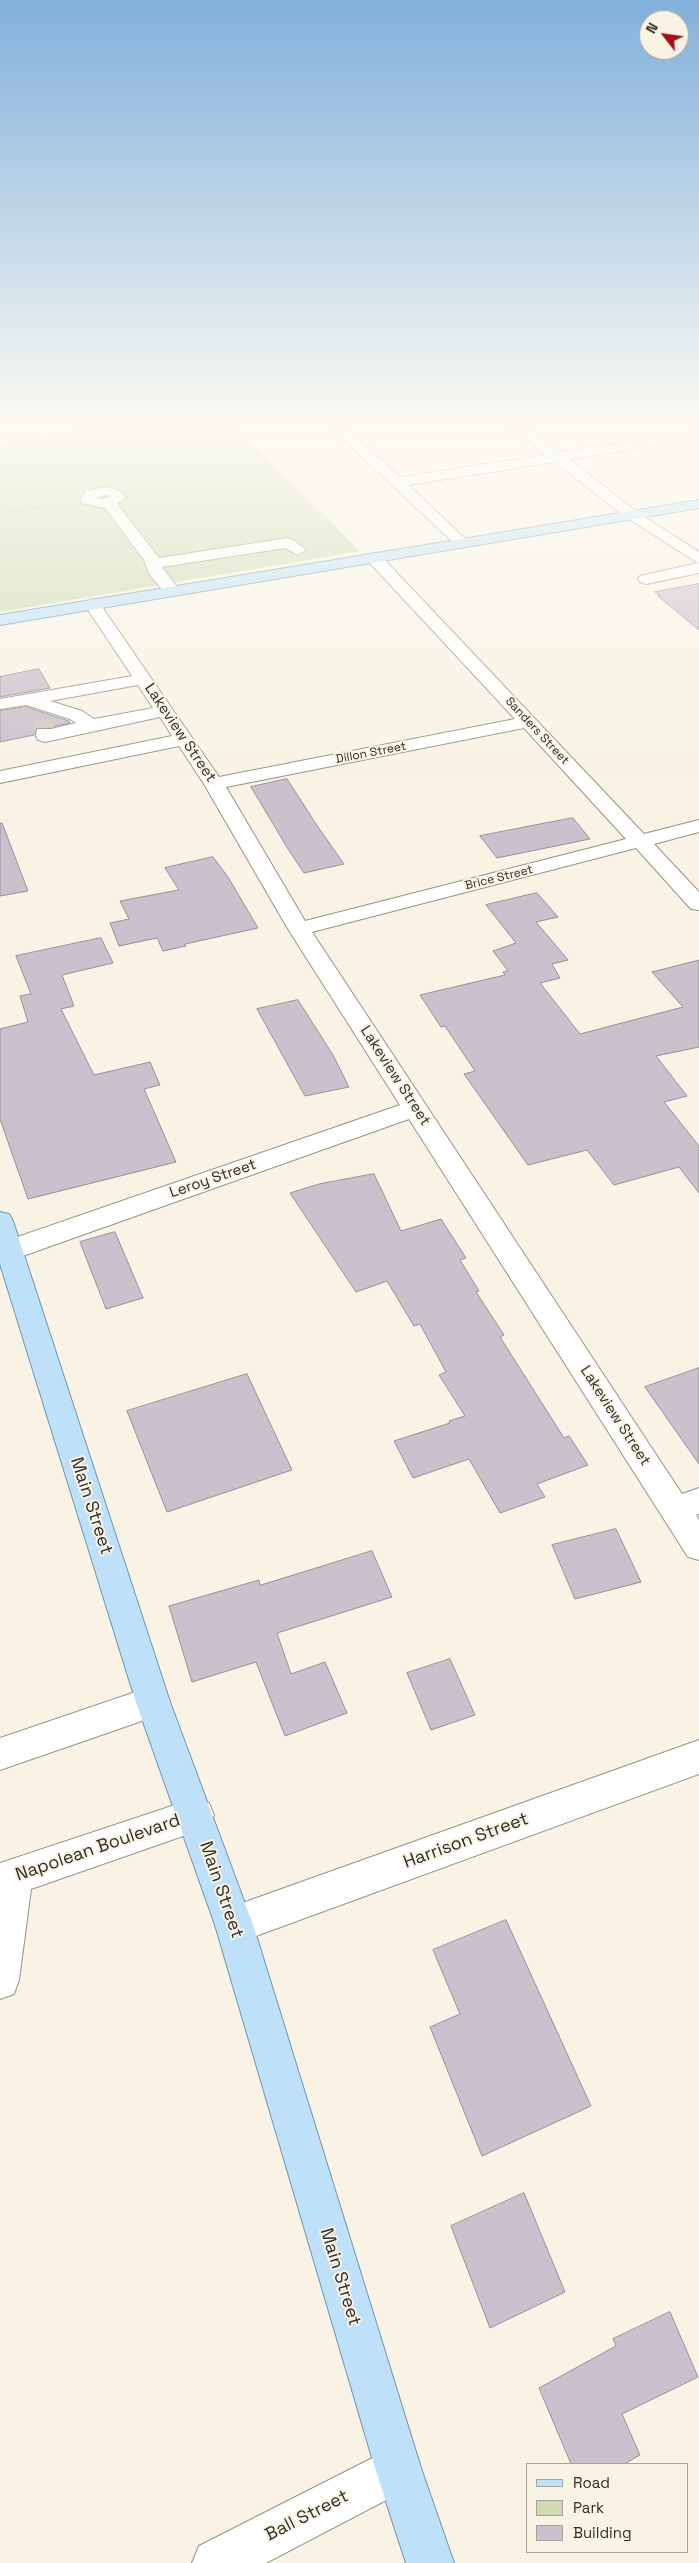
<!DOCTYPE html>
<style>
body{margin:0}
#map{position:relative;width:699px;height:2563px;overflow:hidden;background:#f8f3e5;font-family:"Space Grotesk",sans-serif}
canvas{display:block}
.legend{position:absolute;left:526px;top:2463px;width:162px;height:90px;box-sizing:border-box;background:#f8f3e5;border:1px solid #a8a499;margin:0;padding:6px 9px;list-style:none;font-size:15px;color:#2f2d28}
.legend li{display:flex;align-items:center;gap:10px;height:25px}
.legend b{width:25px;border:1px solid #a8a499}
.north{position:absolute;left:639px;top:10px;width:50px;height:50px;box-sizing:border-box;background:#f8f3e5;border:1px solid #a8a499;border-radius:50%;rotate:300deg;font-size:14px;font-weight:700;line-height:20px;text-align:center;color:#2f2d28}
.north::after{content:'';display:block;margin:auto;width:18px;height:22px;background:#a60f18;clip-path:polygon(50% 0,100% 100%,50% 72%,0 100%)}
</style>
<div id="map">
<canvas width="699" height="2563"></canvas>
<ul class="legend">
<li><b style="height:6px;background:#bee1f9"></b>Road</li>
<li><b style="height:14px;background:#cfdab3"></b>Park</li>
<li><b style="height:14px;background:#c9c1cc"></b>Building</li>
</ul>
<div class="north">N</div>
</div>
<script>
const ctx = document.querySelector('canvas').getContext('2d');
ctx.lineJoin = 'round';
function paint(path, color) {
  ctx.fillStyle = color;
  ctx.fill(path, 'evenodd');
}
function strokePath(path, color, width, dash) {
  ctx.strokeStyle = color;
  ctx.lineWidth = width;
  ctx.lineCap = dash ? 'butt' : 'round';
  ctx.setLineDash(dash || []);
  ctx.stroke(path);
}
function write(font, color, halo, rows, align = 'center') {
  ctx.font = font + ' "Space Grotesk",sans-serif';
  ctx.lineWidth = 4;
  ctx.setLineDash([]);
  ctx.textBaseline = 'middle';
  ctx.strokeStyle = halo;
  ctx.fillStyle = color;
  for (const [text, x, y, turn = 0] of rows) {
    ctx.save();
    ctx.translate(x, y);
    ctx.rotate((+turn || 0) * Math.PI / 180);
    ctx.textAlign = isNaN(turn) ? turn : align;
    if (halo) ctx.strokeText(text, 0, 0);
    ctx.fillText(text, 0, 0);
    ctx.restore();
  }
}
paint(new Path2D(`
 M137,423H232L360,551L0,612V442Z`), '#cfdab3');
const building = new Path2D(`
 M699,584V630L658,596L660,595L655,592Z
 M39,669L50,688L0,697V677Z
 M26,707L69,721L70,723L51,727H37L34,735L0,742V711Z
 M287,779L318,827L344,864L304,873L288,849L251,787Z
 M573,818L590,839L497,858L480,836Z
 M2,823L28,891L0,896V824Z
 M213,857L228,877L258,928L185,944L186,946L163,951L157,938L119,946L110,923L129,919L120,901L179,890L165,868Z
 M537,893L558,917L536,922L568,960L552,964L560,978L540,983L580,1034L683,1007L652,972L699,960V1047L656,1056L687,1096L664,1102L699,1146V1193L679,1167L614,1185L587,1150L528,1165L464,1074L475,1071L445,1026L441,1027L420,995L505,975L503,972L508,971L493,951L516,943L486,905Z
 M101,938L113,963L62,975L74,1006L61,1009L94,1075L150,1062L160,1085L144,1089L176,1162L28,1199L0,1119V1029L28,1022L20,996L31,994L16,956Z
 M298,1000L333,1055L349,1087L305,1096L257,1009Z
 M374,1174L401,1231L441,1219L466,1258L460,1260L479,1291L476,1292L504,1335L500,1337L564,1438L569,1436L588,1465L537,1484L545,1497L500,1513L469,1459L413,1478L394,1441L450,1423L449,1421L465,1416L439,1375L446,1372L420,1324L414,1326L387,1281L356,1292L290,1193L319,1184Z
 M115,1232L143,1298L106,1309L80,1242Z
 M699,1368V1464L645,1387Z
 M247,1374L292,1470L167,1512L127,1411Z
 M616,1529L641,1582L575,1599L552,1545Z
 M372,1551L392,1597L277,1633L291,1674L325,1662L347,1713L285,1736L256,1662L192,1682L169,1606L259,1580L260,1585Z
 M450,1659L475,1715L431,1730L407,1673Z
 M506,1920L591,2106L482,2156L430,2027L460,2014L433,1950Z
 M524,2193L565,2292L490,2328L451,2226Z
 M670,2312L698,2377L622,2414L640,2455L624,2464H571L539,2388L616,2346L613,2339Z`);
paint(building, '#c9c1cc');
strokePath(building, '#978f9a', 1);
strokePath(new Path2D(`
 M43,720L44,733`), '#d0cbbf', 20, [20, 10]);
const minor = new Path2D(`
 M326,423H341L400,477L546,455L507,423H522L560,452L699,431V439L569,459L637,512L699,552V573L646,584L640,582L638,579L640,576L698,563L627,518L555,462L408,485L470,543L462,548L457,546Z
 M106,487C116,489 121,490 126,498L117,504L159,558L288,538L293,540L306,550L298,555L285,548L162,567L180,591L172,596L166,594L149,574L144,560L105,508L82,503L80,500L86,491ZM106,495L110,496L102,499L96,498Z
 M374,553L380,555L644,834L699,820V832L654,844L699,892V910L691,909L636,848L312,932L682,1494L699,1488V1514L696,1515L699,1520V1560L688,1557L409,1119L20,1257L10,1260L0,1256V1243L400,1105L288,929L204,784L179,746L0,783V771L172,736L160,717L45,742L38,740L36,736L37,729H51L76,723L70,719L26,705L0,709V699L132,676L84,604L92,599L98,601L219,777L515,719L368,561L366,558ZM138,685L153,708L94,719L82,711L50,701ZM524,728L626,839L305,921L226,787Z
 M153,1686L165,1691L170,1702L165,1713L0,1770V1738Z
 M699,1740V1774L234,1944L221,1938L215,1925L221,1912L234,1906Z
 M196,1798L209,1803L214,1815L209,1827L31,1889L19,1980L14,1994L0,1999V1863Z
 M398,2445L415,2451L421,2468L415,2485L266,2563H192L199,2546Z`);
const major = new Path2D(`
 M699,500V508L0,625V615Z
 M0,1212L9,1214L13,1221L170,1702L253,1925L421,2468L454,2563H406L375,2468L215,1925L136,1702L0,1264Z`);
strokePath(minor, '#979286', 2);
strokePath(major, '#6f95ad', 2);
strokePath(new Path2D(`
 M0,513L69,503`), '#8b887f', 2, [0.5, 2]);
paint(minor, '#fff');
paint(major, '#bee1f9');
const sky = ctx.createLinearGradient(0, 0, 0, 782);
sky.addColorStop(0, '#81b0db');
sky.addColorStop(0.54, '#fcfaf3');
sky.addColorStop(1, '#fcfaf300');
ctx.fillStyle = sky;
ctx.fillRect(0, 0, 699, 782);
write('12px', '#2f2d28', '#f8f3e5', [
 ["Sanders Street",537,731,47],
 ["Dillon Street",371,753,-11],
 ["Brice Street",499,878,-14]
]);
write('15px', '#2f2d28', '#f8f3e5', [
 ["Lakeview Street",180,733,56],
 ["Lakeview Street",395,1076,57],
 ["Leroy Street",213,1179,-19],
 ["Lakeview Street",615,1416,57]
]);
write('18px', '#2f2d28', '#f8f3e5', [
 ["Main Street",91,1506,72],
 ["Harrison Street",466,1841,-20],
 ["Napolean Boulevard",98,1848,-19],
 ["Main Street",221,1890,71],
 ["Main Street",340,2277,73],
 ["Ball Street",307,2516,-27]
]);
</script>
